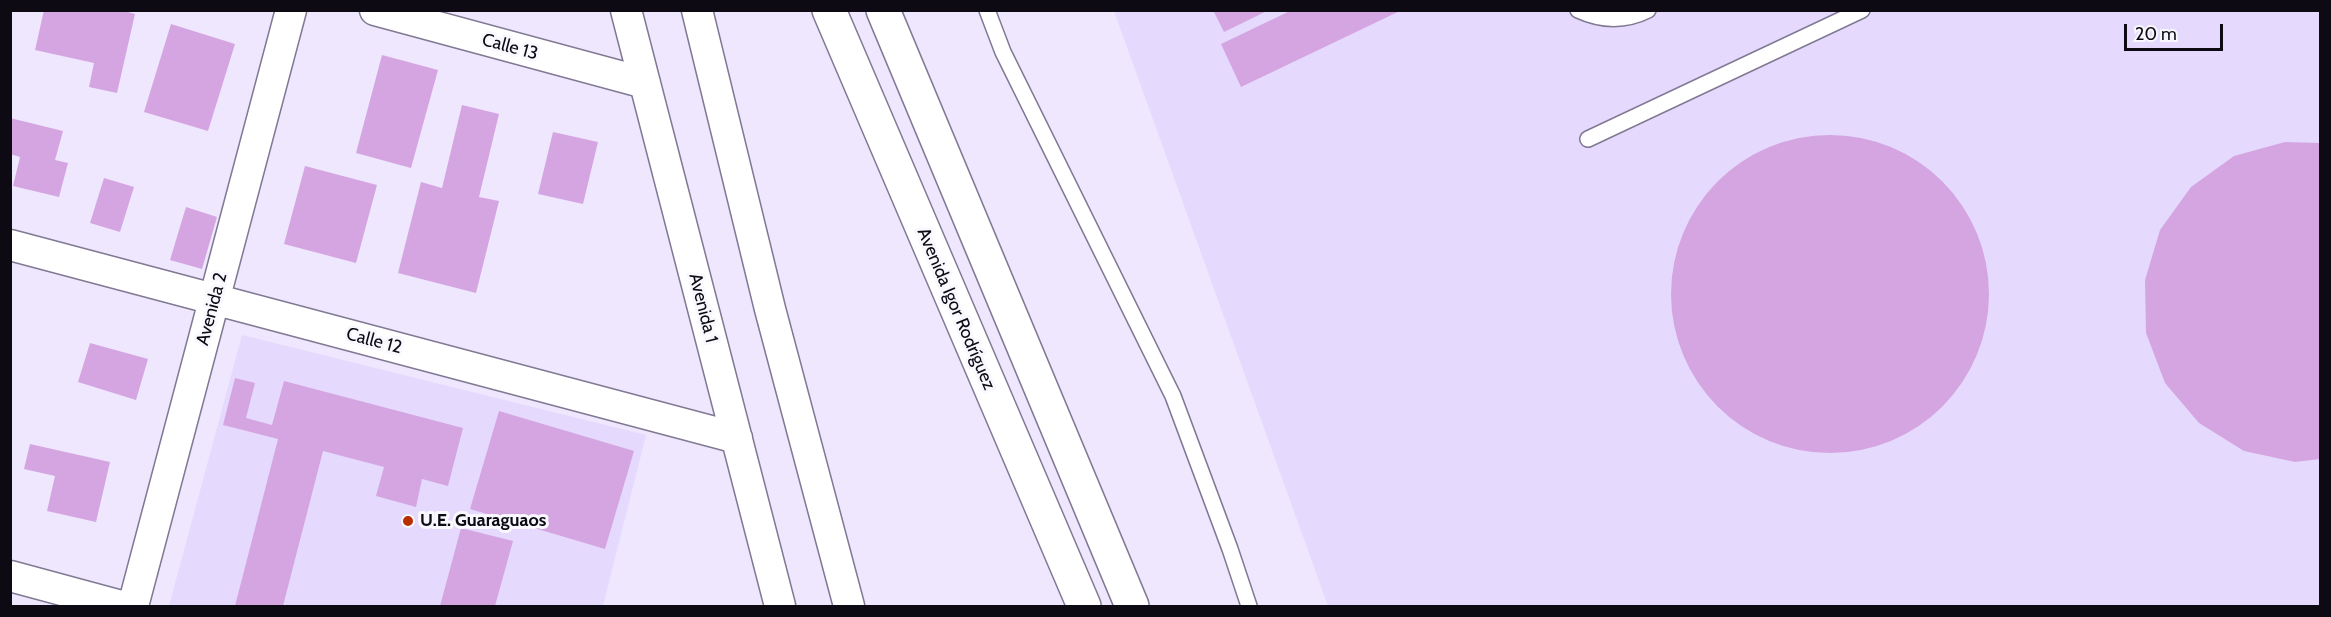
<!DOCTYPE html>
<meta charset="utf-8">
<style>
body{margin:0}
#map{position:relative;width:2331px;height:617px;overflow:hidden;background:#eee7fe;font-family:Cabin,sans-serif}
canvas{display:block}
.frame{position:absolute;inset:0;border:12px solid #0d0a13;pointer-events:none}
.scale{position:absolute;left:2124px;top:24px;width:99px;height:27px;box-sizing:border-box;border:3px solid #0d0a13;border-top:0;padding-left:8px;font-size:18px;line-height:21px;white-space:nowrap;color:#0d0a13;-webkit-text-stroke:4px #f9f8fe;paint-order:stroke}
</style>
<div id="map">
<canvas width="2331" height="617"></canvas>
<div class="frame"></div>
<div class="scale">20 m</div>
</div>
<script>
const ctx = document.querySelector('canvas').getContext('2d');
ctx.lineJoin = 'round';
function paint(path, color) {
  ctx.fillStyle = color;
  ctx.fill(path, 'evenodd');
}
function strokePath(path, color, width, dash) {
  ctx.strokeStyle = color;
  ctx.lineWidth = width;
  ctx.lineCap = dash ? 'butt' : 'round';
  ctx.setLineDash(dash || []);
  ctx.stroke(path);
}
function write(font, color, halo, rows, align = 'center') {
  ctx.font = font + ' Cabin,sans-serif';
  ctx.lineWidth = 6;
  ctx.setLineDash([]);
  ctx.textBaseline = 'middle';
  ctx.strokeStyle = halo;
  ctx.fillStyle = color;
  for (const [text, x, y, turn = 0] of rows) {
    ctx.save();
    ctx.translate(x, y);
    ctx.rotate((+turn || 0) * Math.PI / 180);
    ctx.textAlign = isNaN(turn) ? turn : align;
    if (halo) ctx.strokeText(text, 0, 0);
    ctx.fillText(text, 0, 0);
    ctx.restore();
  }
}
paint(new Path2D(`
 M1114,11H2320V606H1328Z
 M242,335L646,435L603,606H169Z`), '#e5dafd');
paint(new Path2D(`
 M44,10H121L135,14L117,93L89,87L94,63L35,50Z
 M1217,10H1269L1224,32L1214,12Z
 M1292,10H1402L1241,87L1221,44Z
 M171,24L235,44L208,131L144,112Z
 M382,55L438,70L411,168L356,153Z
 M462,105L499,114L479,197L499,201L476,293L398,273L421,182L442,188Z
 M10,118L63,131L55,160L68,163L59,197L13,186L20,157L10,154Z
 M553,132L598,142L583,204L538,194Z
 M1671 294a159 159 0 1 1 318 0a159 159 0 1 1-318 0Z
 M2285,142L2320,143V459L2295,462L2244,451L2199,423L2165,383L2146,333L2145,280L2160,230L2191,187L2234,156Z
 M305,166L377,185L356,263L284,244Z
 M104,178L134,187L120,232L90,223Z
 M186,207L217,217L202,269L170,260Z
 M90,343L148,359L136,400L78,382Z
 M235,378L255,383L246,418L272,425L284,381L463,428L448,486L422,479L416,507L376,496L384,467L323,451L283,606H235L278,439L223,425Z
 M499,411L634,451L605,549L470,509Z
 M30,444L110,462L96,522L47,511L55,476L24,469Z
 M461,528L513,541L495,606H440Z`), '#d5a5e2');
const lane = new Path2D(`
 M987,10L1003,52L1173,396L1230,549L1249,606
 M1578,10C1602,21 1624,22 1648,10
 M1588,139L1862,10`);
const street = new Path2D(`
 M375,10L645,83
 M626,10L780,606
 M697,10L770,309L849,606
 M10,245L737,438
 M10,576L121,606
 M133,606L291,10`);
const highway = new Path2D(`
 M829,10L1084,606
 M883,10L1132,606`);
strokePath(lane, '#817993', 18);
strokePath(street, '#817993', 33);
strokePath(highway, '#817993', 36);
strokePath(lane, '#fff', 15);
strokePath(street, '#fff', 30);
strokePath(highway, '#fff', 33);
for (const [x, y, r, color] of [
 [408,521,6,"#b82f00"]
]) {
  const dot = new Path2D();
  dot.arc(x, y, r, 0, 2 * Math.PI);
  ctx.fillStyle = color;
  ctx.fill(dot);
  strokePath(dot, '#f9f8fe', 2);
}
write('18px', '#0d0a13', '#f9f8fe', [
 ["Calle 13",510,47,15],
 ["Avenida 1",703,308,76],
 ["Avenida 2",212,309,-75],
 ["Avenida Igor Rodríguez",956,309,67],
 ["Calle 12",374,341,15]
]);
write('bold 18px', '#0d0a13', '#f9f8fe', [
 ["U.E. Guaraguaos",420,521]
], 'left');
</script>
